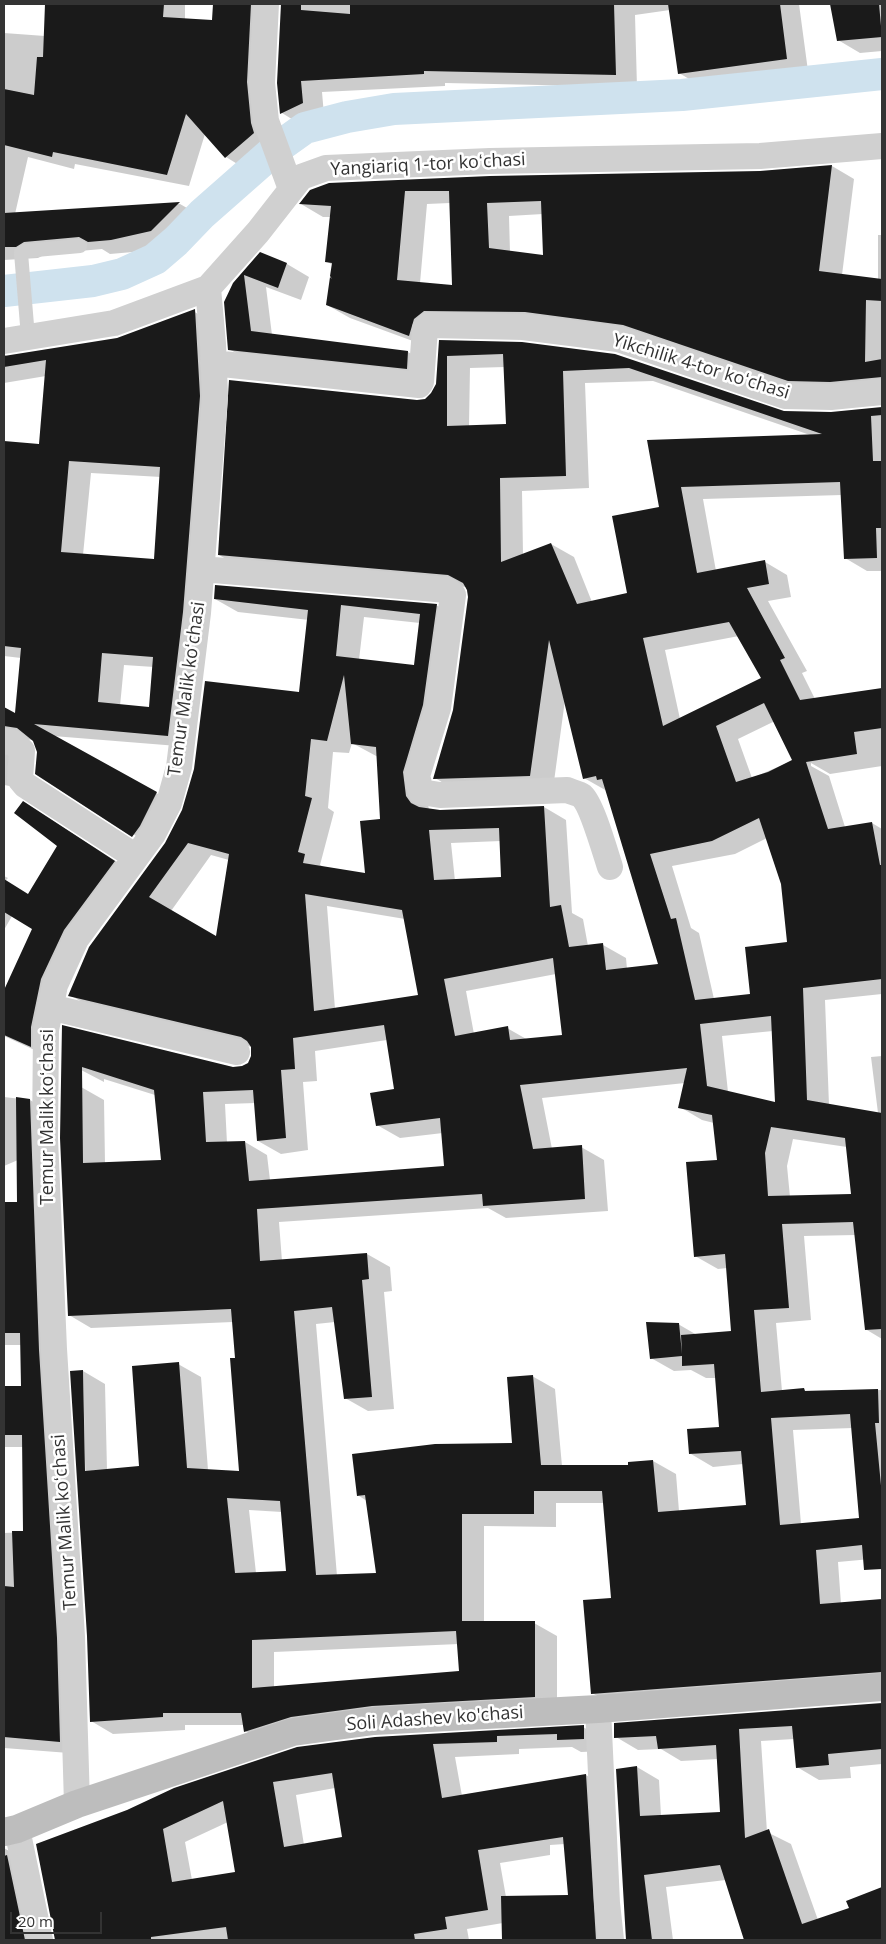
<!DOCTYPE html>
<meta charset="utf-8">
<style>
body{margin:0}
#map{position:relative;width:886px;height:1944px;overflow:hidden;background:#fff;font-family:"Open Sans",sans-serif}
canvas{display:block}
.frame{position:absolute;inset:0;border:5px solid #333;pointer-events:none}
.scale{position:absolute;left:10px;top:1912px;width:92px;height:22px;box-sizing:border-box;border:2px solid #333;border-top:0;padding-left:6px;font-size:15px;line-height:18px;white-space:nowrap;color:#333;-webkit-text-stroke:4px #fff;paint-order:stroke}
</style>
<div id="map">
<canvas width="886" height="1944"></canvas>
<div class="frame"></div>
<div class="scale">20 m</div>
</div>
<script>
const ctx = document.querySelector('canvas').getContext('2d');
ctx.lineJoin = 'round';
function paint(path, color) {
  ctx.fillStyle = color;
  ctx.fill(path, 'evenodd');
}
function strokePath(path, color, width, dash) {
  ctx.strokeStyle = color;
  ctx.lineWidth = width;
  ctx.lineCap = dash ? 'butt' : 'round';
  ctx.setLineDash(dash || []);
  ctx.stroke(path);
}
function write(font, color, halo, rows, align = 'center') {
  ctx.font = font + ' "Open Sans",sans-serif';
  ctx.lineWidth = 5;
  ctx.setLineDash([]);
  ctx.textBaseline = 'middle';
  ctx.strokeStyle = halo;
  ctx.fillStyle = color;
  for (const [text, x, y, turn = 0] of rows) {
    ctx.save();
    ctx.translate(x, y);
    ctx.rotate((+turn || 0) * Math.PI / 180);
    ctx.textAlign = isNaN(turn) ? turn : align;
    if (halo) ctx.strokeText(text, 0, 0);
    ctx.fillText(text, 0, 0);
    ctx.restore();
  }
}
paint(new Path2D(`
 M46,4H185V20L213,21L214,4H280L275,8L272,16L275,146L247,170L226,157L205,134L189,186L75,164L74,169L28,157L15,214L180,204L201,216L173,243L133,252L110,254L102,249L46,254L38,258L4,260V33L45,36Z
 M282,4H362L361,14L366,15L368,4H799L808,71L701,86L679,73L670,10L635,15L637,87L445,83V86L322,92L324,115L303,126L282,113L278,83Z
 M831,4H882V51L860,53L838,40Z
 M832,166L854,179L842,275L878,280V235H882V392L811,393L646,337L436,332L432,348L350,318L327,305L337,283L333,265L326,261L331,217H323L301,204L311,191L760,172ZM450,203L454,286L420,283L427,204ZM543,214L544,256L510,252L509,216Z
 M260,254L287,264L309,277L301,300L266,287L272,335L408,352L430,365L429,381L252,362L229,349L234,283Z
 M193,311L215,324L190,747L53,736L178,805L155,848L37,773L38,751L34,740L21,739L27,789L4,785V712L16,715L21,658L4,656V442L40,445L46,376L4,383V354L8,357L117,339ZM91,473L161,477L155,560L83,555ZM124,665L154,667L150,708L120,706Z
 M440,342L614,355L784,412L832,413L882,408V571H867L845,558L842,495L703,499L716,571L765,562L787,575L791,597L768,601L807,671L802,673L815,699L882,690V766L830,774L811,763V766L829,776L845,827L872,823L882,829V994L825,1000L829,1105L878,1113L871,1057L882,1056V1339L867,1330L856,1235L804,1236L811,1320L776,1323L782,1391L882,1390V1558L838,1562L841,1604L882,1601V1685L615,1706L592,1693L613,1599L605,1503H556V1527L484,1526V1622L534,1623L557,1636V1709L268,1744L245,1731L244,1725H185V1730L113,1734L91,1721L83,1371L105,1384L107,1470L141,1467L178,1364L201,1377L208,1470L240,1472L236,1359L233,1322L91,1328L69,1315L81,1087L104,1100L105,1163L162,1161L155,1095L104,1079V1082L62,1060L233,1068L242,1067L248,1064L253,1056L252,1047L92,1008L70,995L300,693L309,620L238,612L215,599L436,605L459,618L425,786L429,810L440,811L544,807L566,820L572,913L583,919L588,946L603,945L626,958L627,969L660,966L607,791L584,778L565,700L553,789L457,791L435,778L454,710L469,597L466,587L241,568L219,555L417,401L425,400L432,394L437,384ZM505,367L507,425L469,426L470,368ZM653,381L813,436L648,441L661,508L629,594L592,602L574,557L551,544L523,555L522,491L589,488L585,383ZM364,617L420,623L415,666L359,660ZM739,636L763,679L680,719L665,650ZM775,721L794,760L752,778L738,739ZM352,743L378,757L381,820L367,875L326,868L320,865L334,812L328,808L333,752L349,753ZM767,838L782,884L788,944L752,995L714,999L699,933L691,928L672,866L735,854ZM501,841L503,878L455,881L451,843ZM211,855L229,860L217,938L171,911ZM327,906L405,919L420,996L335,1009ZM556,974L563,1036L528,1040L507,1028L474,1034L466,991ZM773,1031L776,1104L728,1092L722,1036ZM387,1040L395,1090L377,1125L400,1138L443,1133L445,1167L270,1180L267,1155L245,1142L227,1143L225,1104L256,1103L258,1141L281,1154L308,1150L303,1082L317,1081L315,1051ZM685,1083L680,1107L702,1120L714,1123L718,1161L695,1256L718,1269L727,1268L732,1332L697,1335L678,1324L651,1358L674,1371L691,1370L706,1378H716L720,1428L691,1454L713,1467L743,1464L747,1506L679,1511L676,1474L653,1461L630,1466H562L555,1389L532,1376L514,1445L359,1496L367,1501L377,1574L337,1576L316,1324L335,1322L345,1398L368,1411L394,1409L384,1292L392,1291L390,1267L367,1254L282,1261L279,1222L488,1208L506,1218L608,1211L604,1160L581,1147L552,1149L542,1098ZM793,1139L847,1147L852,1195L790,1197L787,1166ZM853,1428L861,1519L801,1524L793,1430ZM249,1510L282,1512L287,1572L256,1573ZM459,1644L460,1672L274,1688V1652Z
 M45,816L136,874L86,943L63,991L52,1058L4,1036V1007L9,983L34,929L12,916L4,930V876L8,878L5,881L29,896L59,846Z
 M4,1097L30,1100L52,1113L82,1754L4,1748V1533L25,1532L24,1447H4V1387H22V1345H4V1204H19L18,1160L4,1166Z
 M882,1704V1764L850,1767L851,1778L819,1780L797,1767L794,1739L761,1741L767,1832L791,1844L818,1920L870,1902L882,1909V1940H745L726,1880L666,1887L673,1940H627L617,1770L637,1767L659,1780L661,1816L721,1813L718,1759L681,1761L661,1749L638,1750L616,1737L615,1725Z
 M583,1727L606,1740V1751L581,1752L572,1747L519,1749V1754L455,1757L462,1796L586,1775L608,1788L617,1940H573L567,1896H569L565,1844L550,1845V1855L500,1863L506,1897L554,1911L555,1940H503V1923L467,1929L469,1940H56L37,1845L297,1749ZM335,1788L344,1838L304,1845L296,1795ZM228,1822L236,1873L192,1880L185,1842Z
 M4,1848L28,1862L44,1940H4Z`), '#0003');
strokePath(new Path2D(`
 M4,291L93,281L122,274L155,259L176,241L202,214L277,148L305,128L347,117L394,109L682,95L882,74`), '#cfe2ee', 32);
paint(new Path2D(`
 M45,4H164L163,17L212,20L213,4H251L247,82L251,123L254,133L225,158L186,114L167,175L53,152L52,157L4,145V89L34,95L37,57H43Z
 M281,4H301V10L350,14V4H614L616,75L424,71V74L301,81L303,103L280,114L277,83Z
 M668,4H780L787,59L678,74Z
 M830,4H879L882,37L837,41Z
 M832,165L819,271L882,279V301L866,300L865,362L882,359V377L830,382L788,381L623,325L525,312L424,311L414,319L409,336L326,305L330,277L332,279L330,276L332,263L325,262L331,206L299,204L310,190L329,183L490,176L760,171ZM405,191H449L452,285L397,280ZM541,201L543,255L489,248L487,203Z
 M180,202L151,231L111,240L88,242L79,237L24,242L16,247H4V213Z
 M260,252L287,263L278,288L244,275L251,331L408,351L407,369L228,350L224,302L233,283Z
 M195,309L200,396L183,612L168,736L34,724L157,792L140,826L132,837L35,774L37,752L33,741L17,728L4,726V707L15,713L21,648L4,646V441L39,444L46,360L4,367V356L117,338ZM69,461L160,467L154,559L61,552ZM102,653L153,657L149,707L98,702Z
 M439,340L522,342L615,354L784,411L831,412L882,407V415L871,416L873,461H882V528H876L877,558L844,559L840,482L681,487L697,573L765,560L769,584L747,588L785,658L780,660L800,700L882,688V728L854,732L857,754L806,762L828,829L872,822L880,865H882V979L803,988L807,1100L882,1113V1329L865,1330L853,1222L782,1224L789,1308L754,1310L761,1392L804,1388L805,1391L878,1389L879,1423H875L882,1496V1569L864,1570L862,1545L816,1550L820,1604L882,1599V1672L591,1694L583,1600L611,1598L602,1491H534V1514H462V1621H535V1697L372,1706L291,1717L244,1732L241,1713H163V1717L90,1722L87,1636L70,1371L83,1370L85,1471L139,1466L132,1366L179,1362L187,1468L239,1471L230,1358H235L231,1309L68,1316L60,1138L62,1025L233,1067L242,1066L248,1063L251,1056V1047L247,1041L241,1037L68,996L89,947L165,843L182,810L194,769L205,681L299,692L308,610L214,599L215,585L437,604L423,705L403,772L406,796L411,803L419,807L440,810L544,806L550,907L561,905L569,947L603,943L606,970L658,964L602,779L597,780L596,776L583,779L549,640L530,776L433,779L453,710L468,597L467,590L463,583L448,575L218,555L229,380L417,400L425,399L431,393L436,384ZM503,354L506,424L447,426V356ZM629,368L822,434L647,440L659,507L612,516L627,593L577,604L551,543L501,562L500,478L566,476L563,371ZM341,605L420,614L414,665L336,656ZM729,622L761,678L663,726L643,638ZM344,675L351,744L376,747L380,819L360,821L365,873L303,863L305,854L298,852L312,798L305,796L311,739L327,741ZM764,703L792,760L768,772L736,782L716,726ZM759,818L781,884L787,942L745,947L750,994L695,1000L676,918L671,919L650,854L712,841ZM499,828L501,877L434,880L429,830ZM188,843L229,854L216,936L149,897ZM305,894L402,910L418,995L314,1011ZM553,958L562,1035L510,1040L508,1026L455,1036L444,979ZM771,1016L775,1102L707,1086L700,1024ZM384,1025L394,1089L370,1093L376,1126L440,1118L444,1166L249,1181L245,1141L206,1142L203,1092L253,1090L257,1141L286,1138L281,1070L295,1069L293,1038ZM82,1067L154,1090L161,1160L83,1163ZM687,1068L678,1108L712,1115L717,1160L686,1162L694,1257L725,1254L731,1331L681,1335L682,1354L679,1323L646,1322L650,1359L682,1356V1366L714,1364L719,1427L687,1429L689,1454L741,1451L746,1505L658,1512L653,1460L628,1462V1465H541L533,1375L507,1377L512,1443L435,1444L352,1454L357,1496L365,1495L376,1573L316,1575L294,1311L332,1307L344,1399L372,1397L362,1280L369,1279L367,1253L260,1261L257,1209L482,1194L483,1206L585,1199L582,1145L533,1149L520,1085ZM771,1127L845,1138L851,1194L768,1196L765,1153ZM850,1414L859,1518L780,1525L771,1418ZM227,1498L280,1501L286,1571L235,1573ZM456,1631L459,1671L252,1688V1640Z
 M23,801L115,861L64,930L41,979L31,1027V1047L4,1035V990L32,929L4,912V879L28,894L57,846L14,813Z
 M16,1097L30,1099L39,1350L57,1638L60,1742L4,1737V1586L14,1587L12,1531H23L22,1435H4V1386H21L20,1333H4V1202H17Z
 M882,1703V1749L828,1754L829,1765L796,1768L792,1726L739,1729L745,1838L769,1829L802,1924L849,1908L846,1901L882,1887V1940H744L720,1865L644,1875L652,1940H626L616,1769L637,1766L640,1816L720,1812L716,1745L658,1749L656,1736L614,1738V1723Z
 M584,1725V1739L557,1740V1734L497,1736V1742L433,1744L442,1798L586,1774L596,1940H502L501,1896L568,1895L563,1837L478,1850L488,1910L445,1917L447,1929L414,1934L415,1940H228L226,1927L151,1937V1940H55L36,1844L127,1810L174,1788L297,1747L375,1737ZM332,1773L342,1837L284,1847L273,1782ZM223,1801L235,1872L172,1882L163,1829Z
 M7,1855L25,1940H4V1856Z`), '#1a1a1a');
strokePath(new Path2D(`
 M28,337L21,253L25,251L80,246`), '#d0d0d0', 14);
strokePath(new Path2D(`
 M266,4L262,83L266,121L291,189
 M4,341L114,323L208,288L258,232L301,177L326,168L490,161L760,156L882,146
 M213,363L419,385L421,382L425,329L429,325L523,327L618,339L785,396L831,397L882,392
 M202,569L447,590L453,595L438,708L417,776L421,792L440,795L567,790C571,792 578,793 582,796C592,805 605,852 610,867
 M4,741L14,743L22,751L20,779L25,785L136,857
 M50,1007L237,1052
 M598,1709L607,1903L611,1940
 M77,1804L72,1637L54,1349L45,1138L46,1030L55,985L76,939L153,834L169,803L179,767L198,613L215,396L213,344L208,288
 M17,1829L40,1940`), '#d0d0d0', 26);
strokePath(new Path2D(`
 M4,1832L17,1829L77,1804L293,1732L374,1721L598,1709L882,1687`), '#bdbdbd', 28);
write('18px', '#333', '#fff', [
 ["Yangiariq 1-tor koʻchasi",428,165,-3],
 ["Yikchilik 4-tor koʻchasi",701,367,17],
 ["Temur Malik koʻchasi",187,689,-82],
 ["Temur Malik koʻchasi",48,1117,-90],
 ["Temur Malik koʻchasi",65,1522,-94],
 ["Soli Adashev ko'chasi",435,1719,-4]
]);
</script>
